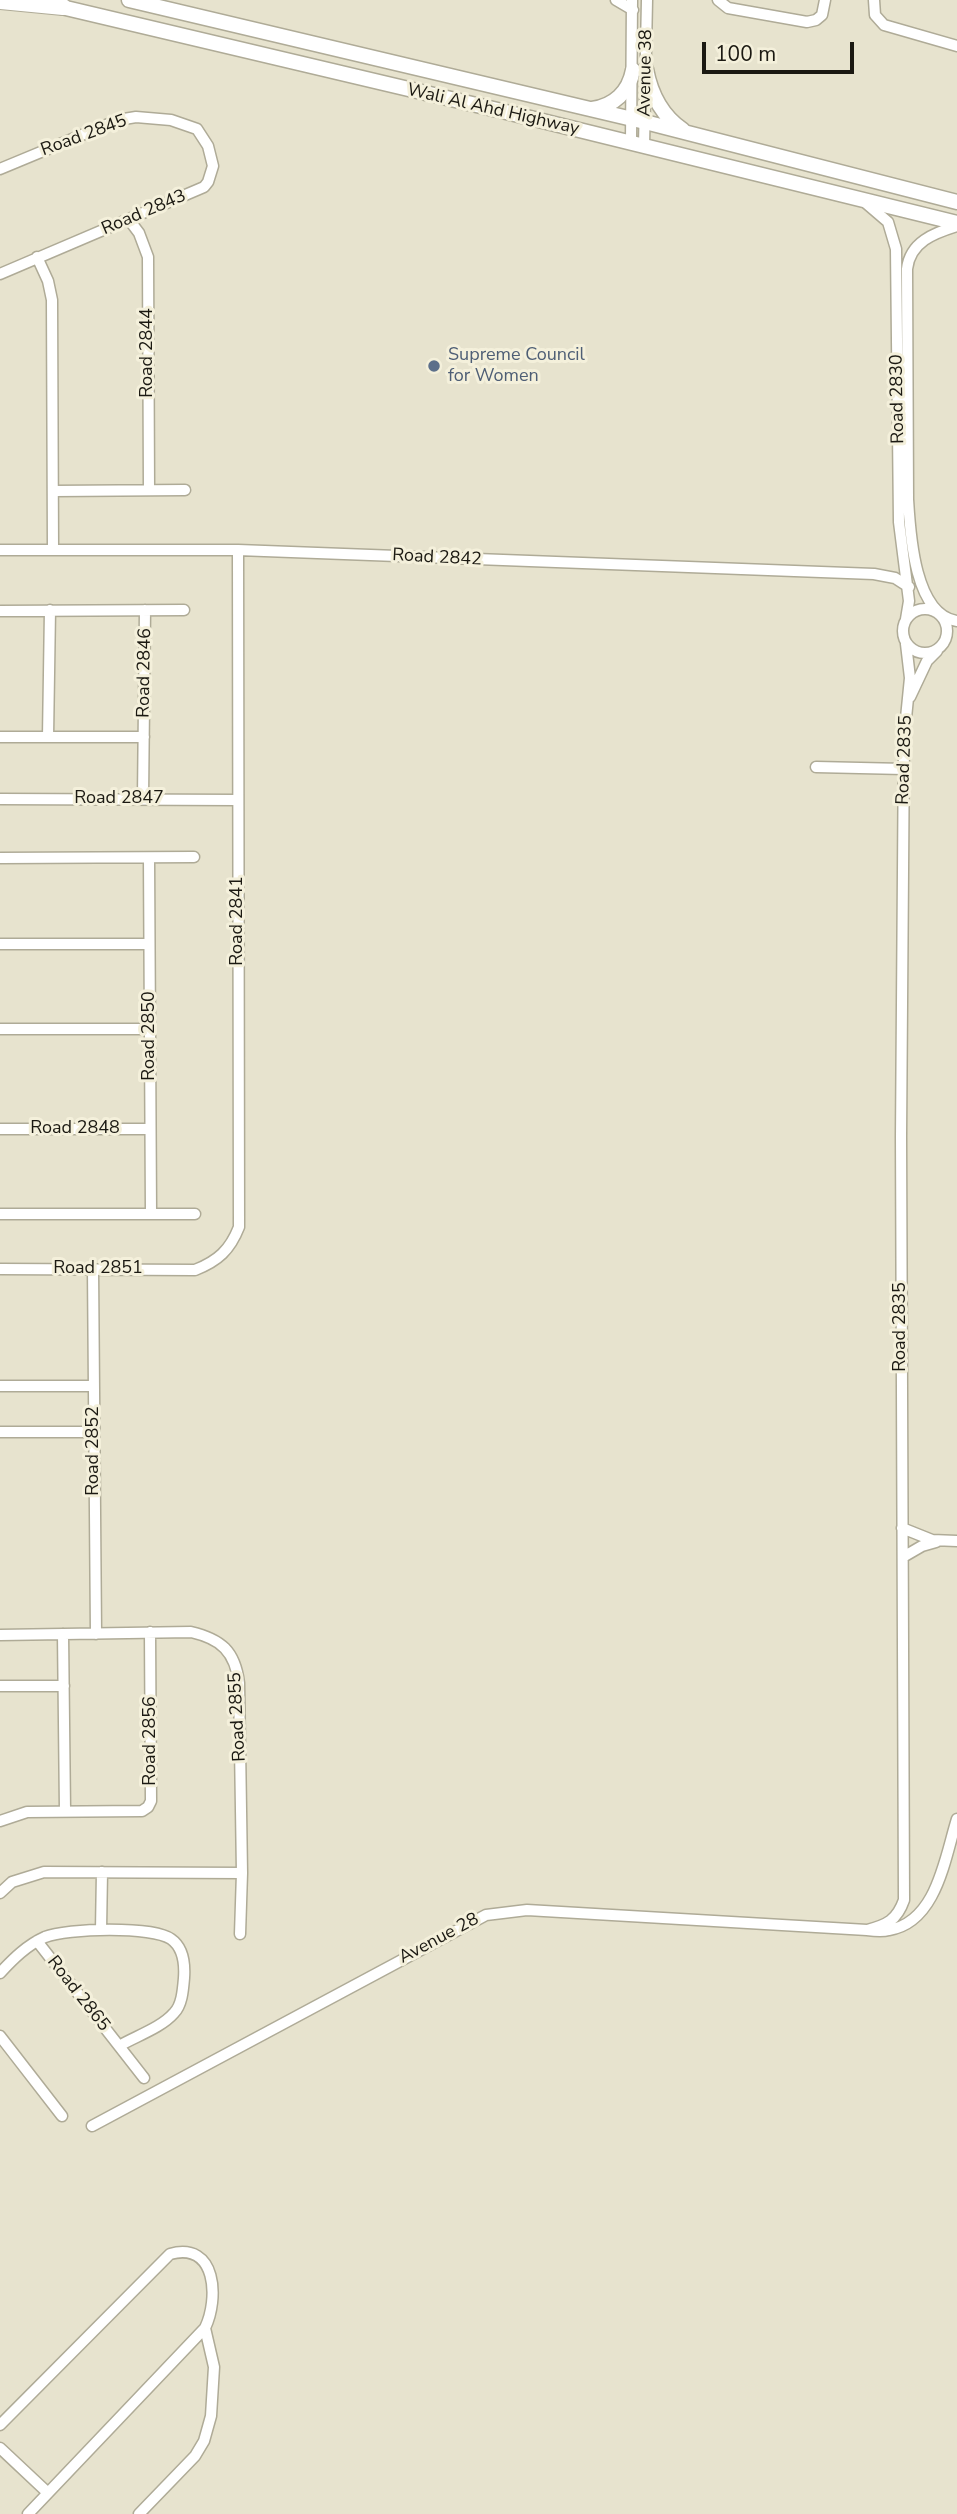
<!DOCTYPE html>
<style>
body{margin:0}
#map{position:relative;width:957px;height:2514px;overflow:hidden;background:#e7e3ce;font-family:"Nunito Sans",sans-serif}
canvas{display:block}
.scale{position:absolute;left:702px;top:42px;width:152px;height:32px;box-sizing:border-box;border:4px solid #1b1912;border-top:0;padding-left:9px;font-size:21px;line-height:24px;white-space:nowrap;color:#1b1912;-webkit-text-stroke:5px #f4f0db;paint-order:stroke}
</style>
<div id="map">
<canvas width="957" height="2514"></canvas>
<div class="scale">100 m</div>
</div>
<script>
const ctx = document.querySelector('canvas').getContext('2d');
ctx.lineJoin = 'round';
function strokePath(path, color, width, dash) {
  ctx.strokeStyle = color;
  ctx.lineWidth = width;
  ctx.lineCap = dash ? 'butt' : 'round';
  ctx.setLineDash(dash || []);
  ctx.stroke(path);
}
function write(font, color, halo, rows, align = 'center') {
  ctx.font = font + ' "Nunito Sans",sans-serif';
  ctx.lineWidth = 6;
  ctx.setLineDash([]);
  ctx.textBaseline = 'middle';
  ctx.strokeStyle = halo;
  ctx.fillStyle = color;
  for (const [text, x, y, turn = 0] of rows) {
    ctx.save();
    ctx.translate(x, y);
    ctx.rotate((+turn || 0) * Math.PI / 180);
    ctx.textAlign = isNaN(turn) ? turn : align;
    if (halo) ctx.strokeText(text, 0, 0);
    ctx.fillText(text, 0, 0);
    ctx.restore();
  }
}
const minor = new Path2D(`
 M616,0L633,10
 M718,0L728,8L807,22L816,20L822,15L825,0
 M874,0L875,15L884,25L957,46
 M631,143L632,0
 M644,146L647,0
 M0,169L118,120L136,117L171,120L197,129L208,146L213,166L208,182L204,187L0,274
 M867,204L888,222L896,249L899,522L909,601L906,619
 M130,221L139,233L148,257L149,490
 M957,226C934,233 910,242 907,269L908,499C910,532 914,615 957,621
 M37,257L48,281L52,300L53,550
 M54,491L185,490
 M0,550H238L874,574L895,578L909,587
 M903 631a22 22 0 1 1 44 0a22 22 0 1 1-44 0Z
 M0,611L184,610
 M910,697L927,661L937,651
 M0,737H144
 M48,737L50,610
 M816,767L904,769
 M143,798L145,610
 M0,799L238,800
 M0,858L194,857
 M149,858L151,1213
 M0,944H149
 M0,1029H150
 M0,1129H150
 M0,1214H195
 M0,1269L195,1270C218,1261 230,1250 239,1227L238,550
 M93,1269L96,1634
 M0,1386H94
 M0,1432H94
 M902,1528L932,1540L957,1541
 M903,1557L922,1546L936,1542
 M63,1634L65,1811
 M0,1635L191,1632C221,1639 235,1651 239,1683L242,1873L240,1934
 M0,1686H64
 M0,1821L27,1812L142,1811L148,1807L151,1801L150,1632
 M0,1893L12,1882L44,1872L242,1873
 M101,1930L102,1872
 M867,1930C887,1925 897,1920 904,1900L901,1136L904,738L910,678L906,644
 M37,1941L144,2078
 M0,1973C13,1959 27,1945 45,1937C67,1928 153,1926 171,1939C184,1948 185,1964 184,1978C183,1990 182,2005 174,2013C161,2028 136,2036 119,2046
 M0,2036L62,2116
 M92,2126L486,1915L527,1910L867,1930C874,1931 882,1932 889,1930C937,1922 945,1857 957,1819
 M0,2425L170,2254C217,2241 219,2299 205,2328L28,2514
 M0,2448L48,2493
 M139,2514L195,2456L204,2441L211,2416L214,2367L205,2328`);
const major = new Path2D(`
 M129,0L645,122L957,202
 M53,5L506,112L957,223
 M646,69C651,95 662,116 683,130
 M592,109C614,106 629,92 633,70`);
const highway = new Path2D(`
 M0,1L63,7`);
strokePath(minor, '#afab97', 13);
strokePath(major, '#afab97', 17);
strokePath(highway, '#afab97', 18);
strokePath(minor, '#fff', 10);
strokePath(major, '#fff', 14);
strokePath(highway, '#fff', 16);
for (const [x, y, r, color] of [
 [434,366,7,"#5c6f8a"]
]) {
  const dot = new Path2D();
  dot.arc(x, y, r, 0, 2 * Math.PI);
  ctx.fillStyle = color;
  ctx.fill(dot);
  strokePath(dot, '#f4f0db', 2.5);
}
write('18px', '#1b1912', '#f4f0db', [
 ["Avenue 38",646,73,-89],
 ["Wali Al Ahd Highway",493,110,13],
 ["Road 2845",84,136,-20],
 ["Road 2843",144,213,-23],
 ["Road 2844",148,353,-90],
 ["Road 2830",898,399,-91],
 ["Road 2842",437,558,3],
 ["Road 2846",145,673,-89],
 ["Road 2835",905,760,-88],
 ["Road 2847",119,799],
 ["Road 2841",238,921,-90],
 ["Road 2850",150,1036,-90],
 ["Road 2848",75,1129],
 ["Road 2851",98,1269],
 ["Road 2835",901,1327,-90],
 ["Road 2852",94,1451,-90],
 ["Road 2855",238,1717,-93],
 ["Road 2856",151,1741,-90],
 ["Avenue 28",439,1939,-28],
 ["Road 2865",78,1994,52]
]);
write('18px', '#4e5e75', '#f4f0db', [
 ["Supreme Council",448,356],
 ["for Women",448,377]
], 'left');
</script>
